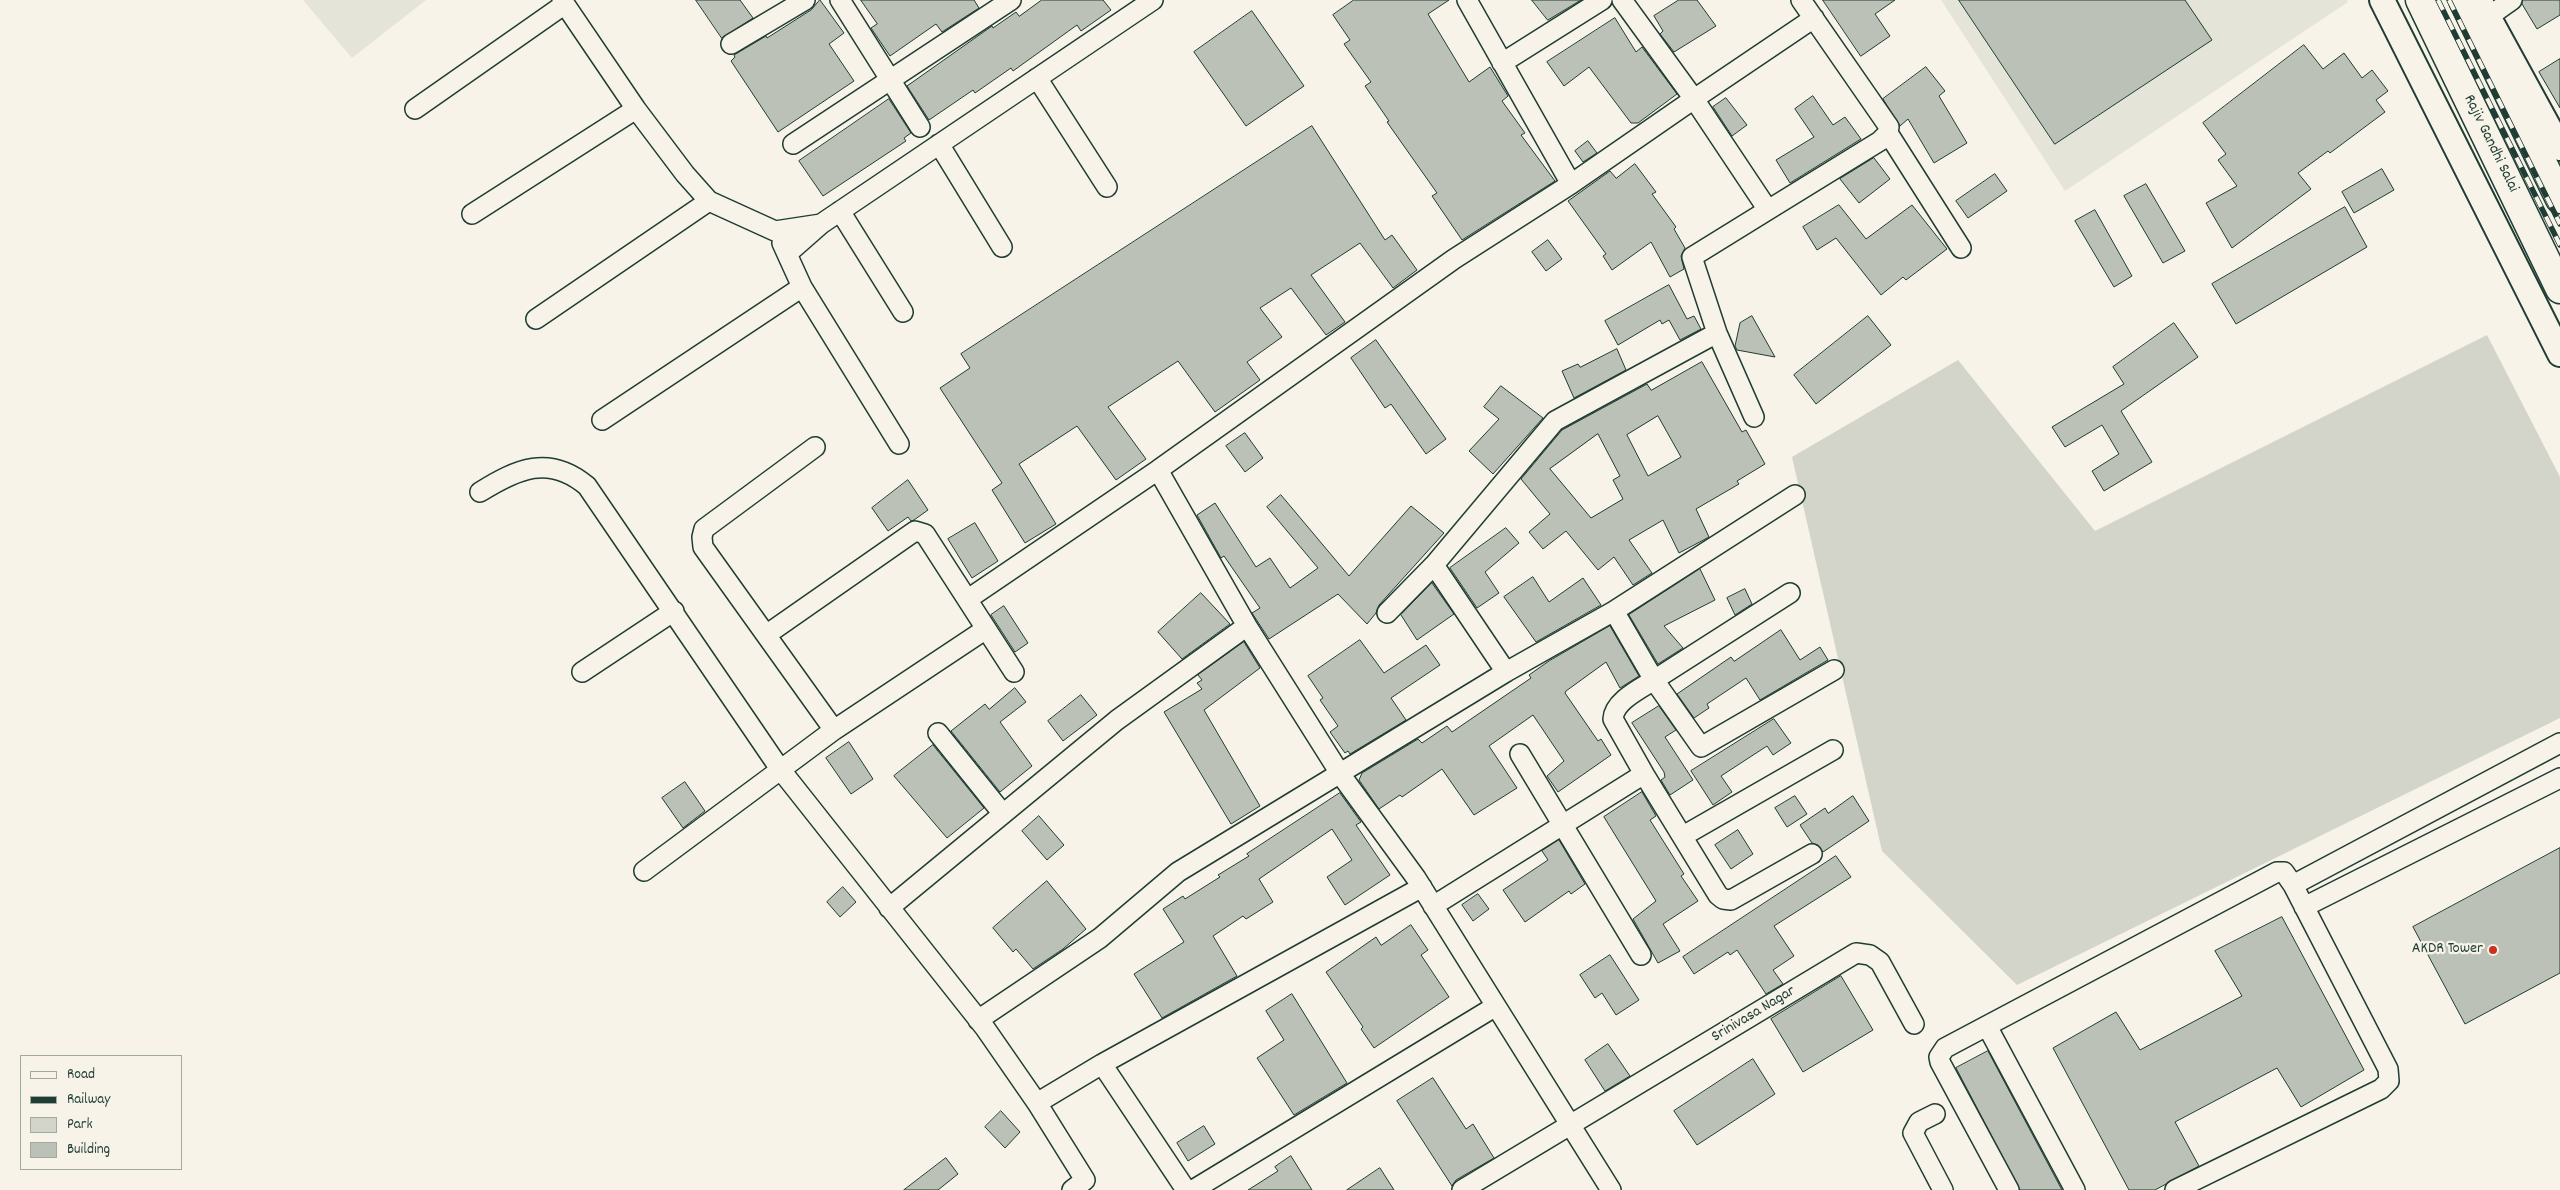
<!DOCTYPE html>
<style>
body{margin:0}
#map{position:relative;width:2560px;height:1190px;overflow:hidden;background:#f7f3e8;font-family:Dekko,sans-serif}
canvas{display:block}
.legend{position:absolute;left:20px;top:1055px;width:162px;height:115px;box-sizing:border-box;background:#f7f3e8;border:1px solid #a1aaa0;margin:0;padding:6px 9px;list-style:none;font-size:15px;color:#1f3d34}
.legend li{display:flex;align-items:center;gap:10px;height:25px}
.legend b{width:25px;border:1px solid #a1aaa0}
</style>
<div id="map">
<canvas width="2560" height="1190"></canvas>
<ul class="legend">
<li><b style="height:6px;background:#f7f3e8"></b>Road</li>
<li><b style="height:6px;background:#1f3d34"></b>Railway</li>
<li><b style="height:14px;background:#d3d5ca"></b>Park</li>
<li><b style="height:14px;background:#bbc1b6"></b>Building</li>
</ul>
</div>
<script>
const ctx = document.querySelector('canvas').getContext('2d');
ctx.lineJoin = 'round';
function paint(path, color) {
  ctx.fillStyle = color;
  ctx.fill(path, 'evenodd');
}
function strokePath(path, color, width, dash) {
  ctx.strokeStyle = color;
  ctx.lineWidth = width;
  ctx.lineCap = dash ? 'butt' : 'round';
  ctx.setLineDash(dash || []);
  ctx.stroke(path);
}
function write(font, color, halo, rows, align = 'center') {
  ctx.font = font + ' Dekko,sans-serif';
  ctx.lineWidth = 4.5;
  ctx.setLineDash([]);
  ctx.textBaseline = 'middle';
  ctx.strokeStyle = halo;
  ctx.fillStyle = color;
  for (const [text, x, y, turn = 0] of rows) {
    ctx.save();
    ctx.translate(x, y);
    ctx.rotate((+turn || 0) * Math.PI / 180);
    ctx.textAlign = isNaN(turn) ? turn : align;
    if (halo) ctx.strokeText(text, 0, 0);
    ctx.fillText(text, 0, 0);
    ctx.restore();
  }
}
paint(new Path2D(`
 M303,0H426L352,58Z
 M1941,0H2347L2348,2L2065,191Z`), '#e5e4d9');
paint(new Path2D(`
 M2487,335L2560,477V718L2017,985L1882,851L1792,457L1958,360L2095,531Z`), '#d3d5ca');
const building = new Path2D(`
 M696,0H740L753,18L722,38Z
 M820,0L844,33L829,44L854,81L778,132L731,61L735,57L734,55L766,36L767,38L811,10Z
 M861,0H974L979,8L942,32L936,24L890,56L871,28L877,24Z
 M1042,0H1103L1111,10L1081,31L1077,25L1013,71L1011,68L975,93L973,90L929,120L907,86L992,26L993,28L1016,12L1019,16Z
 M1354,0H1449L1428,14L1469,82L1490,67L1508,96L1502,101L1525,133L1521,135L1555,181L1462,240L1432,196L1437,193L1387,122L1389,121L1365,86L1371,82L1344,44L1350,40L1333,15Z
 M1532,0H1581L1548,20Z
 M1679,0H1697L1716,26L1674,52L1660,34L1663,31L1654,16Z
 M1823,0H1895L1875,14L1890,36L1861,56Z
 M1959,0H2185L2212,40L2055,144Z
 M2523,0H2560V15L2537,29L2522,4Z
 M1252,11L1304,86L1246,126L1194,52Z
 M1615,18L1636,52L1642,47L1677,94L1638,123H1631L1589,67L1564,86L1547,62Z
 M2304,45L2323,69L2344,53L2362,78L2372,70L2388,91L2376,100L2385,112L2330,153L2328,151L2298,173L2311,189L2232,248L2206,203L2237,186L2218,160L2226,154L2203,123Z
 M2560,59V108L2539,72Z
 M1926,67L1945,91L1939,96L1967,143L1934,163L1908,119L1900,126L1883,99Z
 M1813,96L1833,125L1845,117L1861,139L1790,183L1776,160L1814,137L1795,109Z
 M1726,98L1747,125L1732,136L1713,107Z
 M889,99L911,133L904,138L906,141L823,196L799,161Z
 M1312,126L1385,240L1392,235L1417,270L1393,288L1360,243L1311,275L1345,322L1326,335L1291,288L1260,308L1282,337L1247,362L1260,380L1215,412L1178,361L1108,407L1146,459L1116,480L1077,426L1019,464L1056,524L1025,543L992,490L1002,483L940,388L970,368L961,354Z
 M1588,141L1597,153L1583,162L1575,151Z
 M1874,158L1890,179L1859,203L1840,179Z
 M1635,164L1656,192L1652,194L1676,227L1674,229L1685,248L1681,256L1684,269L1670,277L1651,242L1612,270L1603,256L1606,254L1568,201L1610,171L1616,178Z
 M2382,169L2394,190L2354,213L2342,192Z
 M1995,174L2007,191L1968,218L1956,201Z
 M2146,184L2185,251L2163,263L2124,196Z
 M1839,205L1866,239L1912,205L1947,249L1906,280L1903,277L1881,295L1836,238L1817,250L1803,227Z
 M2345,207L2367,247L2236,324L2212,284Z
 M2095,210L2132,276L2114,287L2075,221Z
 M1548,240L1562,259L1546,271L1532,252Z
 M1669,285L1687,319L1694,316L1701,329L1680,340L1669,320L1662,324L1660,320L1618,345L1605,321Z
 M1752,316L1775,357L1737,350L1735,346L1740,323Z
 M1868,316L1891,345L1816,404L1794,375Z
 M2174,323L2198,357L2121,411L2152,462L2104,491L2092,471L2119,454L2102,425L2065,447L2052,427L2124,384L2113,367Z
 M1376,340L1446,439L1426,454L1391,404L1385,408L1351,358Z
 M1617,349L1626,370L1574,398L1562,371L1578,364L1580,367Z
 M1702,362L1742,432L1746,430L1765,464L1737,481L1739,484L1696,509L1709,537L1679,553L1663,520L1629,540L1652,573L1633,585L1614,557L1598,570L1566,531L1543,549L1529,532L1550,514L1521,479L1562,430L1647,384L1651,390ZM1658,416L1681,457L1648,476L1627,435ZM1598,434L1620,476L1613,480L1623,499L1591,518L1550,469Z
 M1501,386L1543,418L1493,474L1469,451L1499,419L1484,407Z
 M1245,433L1263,458L1245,472L1226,446Z
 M908,480L928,510L914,520L911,521L908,517L888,531L872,508Z
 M1281,495L1349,576L1411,506L1444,533L1379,605L1376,613L1367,624L1338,594L1269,639L1252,613L1260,608L1224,556L1221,558L1197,515L1215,503L1256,567L1270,558L1290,588L1318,568L1267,507Z
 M975,523L998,561L972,578L948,539Z
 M1506,528L1519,543L1485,572L1499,593L1477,608L1450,568Z
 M1700,569L1715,600L1664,626L1683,648L1658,664L1629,615Z
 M1533,577L1549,602L1583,578L1601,605L1536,642L1504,597Z
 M1432,583L1454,614L1417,640L1401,615Z
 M1745,589L1752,604L1735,615L1727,598Z
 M1201,593L1230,624L1182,659L1158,632Z
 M1004,606L1028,643L1015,652L991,615Z
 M1610,626L1639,676L1620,688L1606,662L1566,691L1565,693L1598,741L1601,739L1611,755L1558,792L1547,776L1564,761L1533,715L1489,746L1517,788L1474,815L1442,769L1402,797L1400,795L1379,809L1359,780L1362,773L1418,739L1422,743L1447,726L1452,732L1531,678L1529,675L1549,661Z
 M1781,630L1800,660L1820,647L1828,660L1760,700L1746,678L1707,704L1709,708L1694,718L1677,694L1731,657L1734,661Z
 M1360,640L1384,673L1426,645L1440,665L1391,698L1406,720L1350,754L1348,751L1345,753L1330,732L1338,726L1320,700L1323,698L1308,676Z
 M1244,642L1260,668L1204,710L1260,806L1231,824L1164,712L1202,689L1197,683L1202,680L1198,675Z
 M1015,688L1026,702L1000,722L1032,766L1000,792L951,731L985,704L989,709Z
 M1081,695L1097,715L1063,741L1048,721Z
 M1659,706L1676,730L1665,737L1693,780L1670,795L1661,780L1665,777L1664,772L1632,723Z
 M1774,719L1791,743L1773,755L1767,746L1721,776L1732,792L1713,805L1691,771Z
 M849,742L873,779L851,794L826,758Z
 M933,745L984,808L947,838L894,776Z
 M685,782L705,811L683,828L662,798Z
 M1642,792L1656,816L1650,820L1684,874L1681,876L1698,901L1663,924L1680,951L1658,963L1633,919L1656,901L1604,817Z
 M1340,793L1361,822L1356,825L1390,875L1345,905L1327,877L1352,860L1332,829L1259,879L1273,902L1246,919L1243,916L1213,936L1237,976L1162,1018L1134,974L1184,942L1163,909L1183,896L1185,899L1220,877L1218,875L1249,856L1247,854Z
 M1795,796L1807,814L1787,827L1775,808Z
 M1853,796L1869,821L1823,852L1818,845L1812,843L1800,825L1825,808L1828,813Z
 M1039,816L1064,845L1047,860L1022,831Z
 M1738,830L1753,854L1731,869L1715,845Z
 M1559,840L1585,884L1571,894L1569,891L1525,922L1503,890L1548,860L1542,851Z
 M2560,848V973L2465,1024L2413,927Z
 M1836,856L1851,877L1774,926L1794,956L1773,970L1783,984L1766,994L1737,950L1730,955L1728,952L1694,974L1683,957Z
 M1047,881L1086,929L1063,949L1033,969L1016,949L1013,952L993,928Z
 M843,887L856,902L840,917L827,902Z
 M1478,894L1489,909L1473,921L1462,905Z
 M2282,917L2364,1070L2301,1107L2277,1068L2175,1122L2199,1166L2155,1190H2129L2053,1048L2116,1012L2140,1050L2242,996L2215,951Z
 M1411,925L1428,950L1421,955L1449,997L1374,1048L1361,1029L1363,1027L1326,972L1376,937L1381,945Z
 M1610,955L1639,1000L1616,1015L1602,993L1595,998L1580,975Z
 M1841,976L1873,1030L1803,1072L1771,1019Z
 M1292,994L1347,1083L1294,1115L1257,1058L1284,1040L1266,1011Z
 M1608,1044L1630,1076L1605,1091L1585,1060Z
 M1988,1051L2062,1190H2020L1956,1068Z
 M1753,1059L1775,1094L1697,1145L1674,1111Z
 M1433,1078L1466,1129L1473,1124L1494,1158L1456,1180L1452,1186L1397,1101Z
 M1001,1111L1020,1132L1005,1148L985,1127Z
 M1204,1126L1215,1144L1188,1161L1177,1143Z
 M1291,1156L1312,1190H1248L1278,1171L1275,1167Z
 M946,1158L958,1174L938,1190H904Z
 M1380,1168L1394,1190H1347Z`);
paint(building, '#bbc1b6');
strokePath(building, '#1f3d34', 1);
const minor = new Path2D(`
 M562,0L636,109L685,174L709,201L775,231L821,224
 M840,0L920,127
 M1467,0L1571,184
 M2488,17L2512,0
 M731,44L805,0
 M1502,63L1602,0
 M1037,78L1107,187
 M415,109L565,4
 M1888,133L1961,248
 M793,144L1011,0
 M939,144L1002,247
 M1768,210L1880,141L1888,133L1889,127L1801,0
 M840,211L903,312
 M472,214L636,109
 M782,243L802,287L899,444
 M788,253L821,224L1153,0
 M536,319L709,201
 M1754,417L1717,333L1692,257L1768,210L1694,99L1814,18
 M602,420L802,287
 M815,447L704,529L702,537L703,547L834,730
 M1158,470L1247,626L1341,775L1416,878L1611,1190
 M480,492C517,469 549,454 587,486L780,769L985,1028L1037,1103L1085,1180L1072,1190
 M1434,565L1506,672
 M1790,593L1654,680L1701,747L1834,670
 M968,599L1158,470L1454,259L1571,184L1694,99L1622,0
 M1387,613L1434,565L1555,421L1717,333
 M766,635L915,531L925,534L1014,672
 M582,672L674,611
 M938,733L1003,814
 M1520,754L1641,955
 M1644,774L1718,895L1723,899L1731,900L1812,854
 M1683,836L1833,750
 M644,871L834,730L986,629
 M2293,885L2560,743
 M1433,906L1644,774L1613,719C1614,701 1640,689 1654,680L1614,611
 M2304,907L2560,778
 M889,908L1117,720L1247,626
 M978,1020L1100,938L1178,872L1506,672L1614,611L1795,495
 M1987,1026L2075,1190
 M1102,1064L1186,1190
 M1037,1103L1102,1064L1422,887
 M1935,1114L1919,1122L1913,1133L1943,1190
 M1193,1190L1496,1006
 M1462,1190L1856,953L1870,955L1880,962L1914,1024
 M2009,1190L1940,1062L1939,1057L1945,1048L2277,872H2284L2293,885L2388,1069L2389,1081L2381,1089L2175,1190`);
const tertiary = new Path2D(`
 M2382,0L2560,354
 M2479,0L2560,148`);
const primary = new Path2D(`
 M2420,0L2560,289
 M2463,0L2560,199`);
strokePath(minor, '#1f3d34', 22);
strokePath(tertiary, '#1f3d34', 28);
strokePath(primary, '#1f3d34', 31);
strokePath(minor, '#f7f3e8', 19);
strokePath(tertiary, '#f7f3e8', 24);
strokePath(primary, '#f7f3e8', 28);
const rail = new Path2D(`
 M2438,0L2560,245
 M2449,0L2560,224`);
strokePath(rail, '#1f3d34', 5.5);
strokePath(rail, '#f7f3e8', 4, [11]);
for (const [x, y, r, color] of [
 [2493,950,5,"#c8321e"]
]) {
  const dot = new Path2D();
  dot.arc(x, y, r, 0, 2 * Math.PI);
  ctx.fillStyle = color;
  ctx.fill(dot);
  strokePath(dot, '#f7f3e8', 2);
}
write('16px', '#1f3d34', '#f7f3e8', [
 ["Rajiv Gandhi Salai",2490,144,64],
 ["Srinivasa Nagar",1754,1015,-31]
]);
write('16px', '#1f3d34', '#f7f3e8', [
 ["AKDR Tower",2483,950]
], 'right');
</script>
